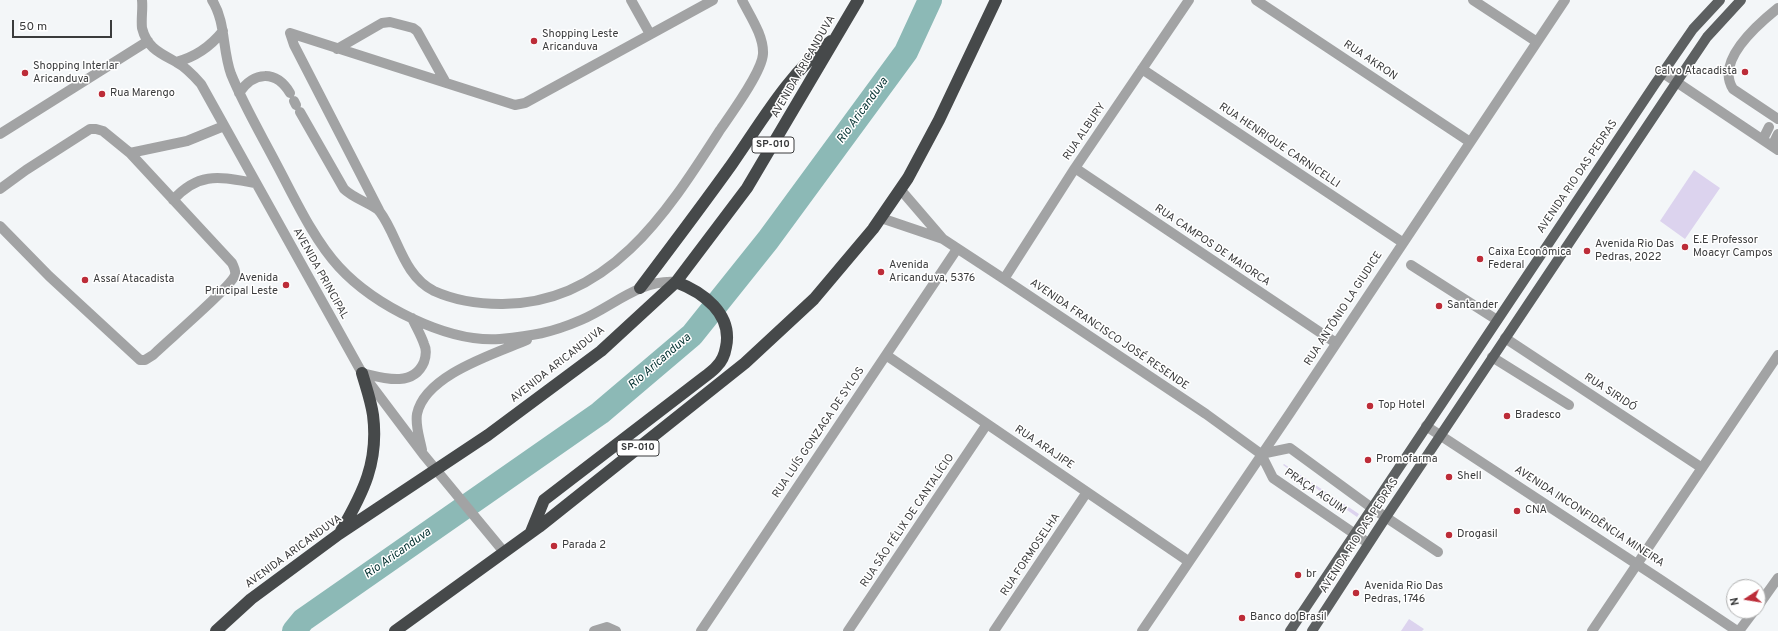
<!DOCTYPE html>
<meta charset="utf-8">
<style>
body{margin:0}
#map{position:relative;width:1778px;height:631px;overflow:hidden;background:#f3f6f8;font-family:Overpass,sans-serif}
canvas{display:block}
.north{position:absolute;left:1726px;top:579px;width:40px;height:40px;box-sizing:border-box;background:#fff;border:1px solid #b0b1b1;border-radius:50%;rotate:258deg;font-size:11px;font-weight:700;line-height:16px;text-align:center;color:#3a3b3c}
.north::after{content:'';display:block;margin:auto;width:14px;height:18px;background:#bc2c38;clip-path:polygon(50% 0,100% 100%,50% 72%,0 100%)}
.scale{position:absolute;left:12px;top:20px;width:100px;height:18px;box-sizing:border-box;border:2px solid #3a3b3c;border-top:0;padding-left:5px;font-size:12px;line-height:14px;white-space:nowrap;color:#3a3b3c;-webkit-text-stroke:3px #fff;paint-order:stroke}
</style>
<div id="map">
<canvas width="1778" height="631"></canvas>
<div class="north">N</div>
<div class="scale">50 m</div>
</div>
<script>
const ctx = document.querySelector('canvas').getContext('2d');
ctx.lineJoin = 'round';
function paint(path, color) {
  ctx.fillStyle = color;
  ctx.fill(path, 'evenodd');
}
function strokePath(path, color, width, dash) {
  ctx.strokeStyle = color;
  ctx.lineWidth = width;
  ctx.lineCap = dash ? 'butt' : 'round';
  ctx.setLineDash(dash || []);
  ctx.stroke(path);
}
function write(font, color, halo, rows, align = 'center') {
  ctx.font = font + ' Overpass,sans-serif';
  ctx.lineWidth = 3;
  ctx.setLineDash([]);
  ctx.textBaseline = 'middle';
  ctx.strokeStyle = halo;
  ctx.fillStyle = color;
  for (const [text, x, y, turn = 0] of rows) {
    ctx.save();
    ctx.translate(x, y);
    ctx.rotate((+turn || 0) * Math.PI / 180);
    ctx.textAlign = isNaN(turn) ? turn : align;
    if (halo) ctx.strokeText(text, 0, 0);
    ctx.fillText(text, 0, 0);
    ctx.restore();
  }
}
paint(new Path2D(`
 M1694,170L1720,188L1685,239L1660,221Z
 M1284,464L1359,514L1357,517L1283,465Z
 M1409,619L1424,629L1422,631H1401Z`), '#dcd3ee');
strokePath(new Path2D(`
 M294,631L303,620L600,413L692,335L768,240L906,52L930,0`), '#8cb9b6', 24);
strokePath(new Path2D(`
 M142,0C143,9 141,18 142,28C147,48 160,53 176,62C186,67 194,76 201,84L362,373L423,454L504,552
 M212,0C226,22 222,49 231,74C244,106 262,136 278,167C295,199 314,240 339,267C374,305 447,343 500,339C532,336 551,333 581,320C612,307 640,279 676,282
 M631,0L650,34
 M1256,0L1470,142
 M1473,0L1537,42
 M1778,8C1758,24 1715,61 1733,89L1778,119
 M290,33L515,105L525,103L713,0
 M290,33L294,45L379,210
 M337,49L382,23L390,22L413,28L417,31L446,83
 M176,62C196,57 210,47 223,31
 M1142,69L1402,242
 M1663,73L1778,150
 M239,93C254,71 276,70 290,93
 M294,101L296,105
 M300,112L344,189C354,199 375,205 380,212C398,236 403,276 434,291C454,300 479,304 501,304C609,305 668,211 720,130C731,114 762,72 763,54C764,36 750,16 742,0
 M0,134L148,41
 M1763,139L1769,127
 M1772,146L1778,134
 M130,153L187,141L224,126
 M1075,168L1336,343
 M0,189L26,170L90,129H96L103,131L130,153L232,263C234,267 236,271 235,275C231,287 166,342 153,355L145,360H140L49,276L0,226
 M900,189L943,239
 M173,200C199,171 220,177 255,183
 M881,218L943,239L1004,279L1206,414L1261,454L1273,478L1368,543
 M1411,265L1497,320
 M1004,279L1075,168L1189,0
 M1505,338L1702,468
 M886,355L1188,561
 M1492,357L1569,405
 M362,373C383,378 413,388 424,362C426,356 427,350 424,344C421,335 416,327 412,318
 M1426,426L1661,580L1737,631
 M422,450C420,439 415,426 417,414C425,375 494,354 527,340
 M1261,454L1290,448L1372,508L1438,552
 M1758,606L1778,578
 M594,631L607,627L616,631
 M701,631L957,249
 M848,631L987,424
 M994,631L1087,492
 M1142,631L1290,413L1565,0
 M1592,631L1778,355
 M1739,631L1754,611`), '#a2a3a4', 10);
strokePath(new Path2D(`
 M1290,631L1655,84L1693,29L1720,0
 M1312,631L1386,517L1676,83L1707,37L1741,0`), '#5d6061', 10);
strokePath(new Path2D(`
 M640,288C671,247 702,206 732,164C762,121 789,73 831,41
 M341,531C363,493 379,462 373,415C371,401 366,387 362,373
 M531,532L544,500L703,378C708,374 713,371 717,366C722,361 725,353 726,347C733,314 703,292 676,282
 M216,631L251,599L339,534L488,435L601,351L676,282L747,188L858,0
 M395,631L539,527L745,363L814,299L873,229L908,178L939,120L996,0`), '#46494a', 12);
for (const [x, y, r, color] of [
 [534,41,4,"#bc2c38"],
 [1745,72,4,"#bc2c38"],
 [25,73,4,"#bc2c38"],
 [102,94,4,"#bc2c38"],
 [1685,247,4,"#bc2c38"],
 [1587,251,4,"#bc2c38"],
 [1480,259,4,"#bc2c38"],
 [881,272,4,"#bc2c38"],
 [85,280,4,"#bc2c38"],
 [286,285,4,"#bc2c38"],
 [1439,306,4,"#bc2c38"],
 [1370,406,4,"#bc2c38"],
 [1507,416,4,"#bc2c38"],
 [1368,460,4,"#bc2c38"],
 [1449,477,4,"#bc2c38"],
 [1517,511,4,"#bc2c38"],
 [1449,535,4,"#bc2c38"],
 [554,546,4,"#bc2c38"],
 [1298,575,4,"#bc2c38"],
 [1356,593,4,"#bc2c38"],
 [1242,618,4,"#bc2c38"]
]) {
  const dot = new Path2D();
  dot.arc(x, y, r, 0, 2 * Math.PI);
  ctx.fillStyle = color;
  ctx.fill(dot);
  strokePath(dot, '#fff', 1.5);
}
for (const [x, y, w] of [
 [773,145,42],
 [638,448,42]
]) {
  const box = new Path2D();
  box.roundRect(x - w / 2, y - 8, w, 16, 3);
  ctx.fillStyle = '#fff';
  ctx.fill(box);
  strokePath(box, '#3a3b3c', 1);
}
write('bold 10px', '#3a3b3c', null, [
 ["SP-010",773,145],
 ["SP-010",638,448]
]);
write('11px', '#3a3b3c', '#fff', [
 ["Shopping Leste",542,35],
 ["Aricanduva",542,48],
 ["Shopping Interlar",33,67],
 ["Aricanduva",33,80],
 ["Calvo Atacadista",1737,72,"right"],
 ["Rua Marengo",110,94],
 ["E.E Professor",1693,241],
 ["Moacyr Campos",1693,254],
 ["Avenida Rio Das",1595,245],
 ["Pedras, 2022",1595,258],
 ["Caixa Econômica",1488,253],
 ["Federal",1488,266],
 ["Avenida",889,266],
 ["Aricanduva, 5376",889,279],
 ["Avenida",278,279,"right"],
 ["Principal Leste",278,292,"right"],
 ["Assaí Atacadista",93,280],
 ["Santander",1447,306],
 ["Top Hotel",1378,406],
 ["Bradesco",1515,416],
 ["Promofarma",1376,460],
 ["Shell",1457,477],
 ["CNA",1525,511],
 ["Drogasil",1457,535],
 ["Parada 2",562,546],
 ["br",1306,575],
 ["Avenida Rio Das",1364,587],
 ["Pedras, 1746",1364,600],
 ["Banco do Brasil",1250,618]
], 'left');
write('11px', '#3a3b3c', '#fff', [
 ["RUA AKRON",1370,61,34],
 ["AVENIDA ARICANDUVA",804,67,-60],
 ["RUA ALBURY",1085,132,-56],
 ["RUA HENRIQUE CARNICELLI",1279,146,34],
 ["AVENIDA RIO DAS PEDRAS",1578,177,-56],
 ["RUA CAMPOS DE MAIORCA",1212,246,34],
 ["AVENIDA PRINCIPAL",320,274,61],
 ["RUA ANTÔNIO LA GIUDICE",1344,309,-57],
 ["AVENIDA FRANCISCO JOSÉ RESENDE",1109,335,34],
 ["AVENIDA ARICANDUVA",558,365,-38],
 ["RUA SIRIDÓ",1610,393,33],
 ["RUA LUÍS GONZAGA DE SYLOS",819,433,-56],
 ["RUA ARAJIPE",1044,448,34],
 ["PRAÇA AGUIM",1315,492,34],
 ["AVENIDA INCONFIDÊNCIA MINEIRA",1589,517,33],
 ["RUA SÃO FÉLIX DE CANTALÍCIO",908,521,-56],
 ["AVENIDA RIO DAS PEDRAS",1360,536,-57],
 ["AVENIDA ARICANDUVA",294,552,-36],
 ["RUA FORMOSELHA",1031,555,-56]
]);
write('italic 12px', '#033130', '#fff', [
 ["Rio Aricanduva",863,111,-54],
 ["Rio Aricanduva",660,362,-41],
 ["Rio Aricanduva",398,554,-35]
]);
</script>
